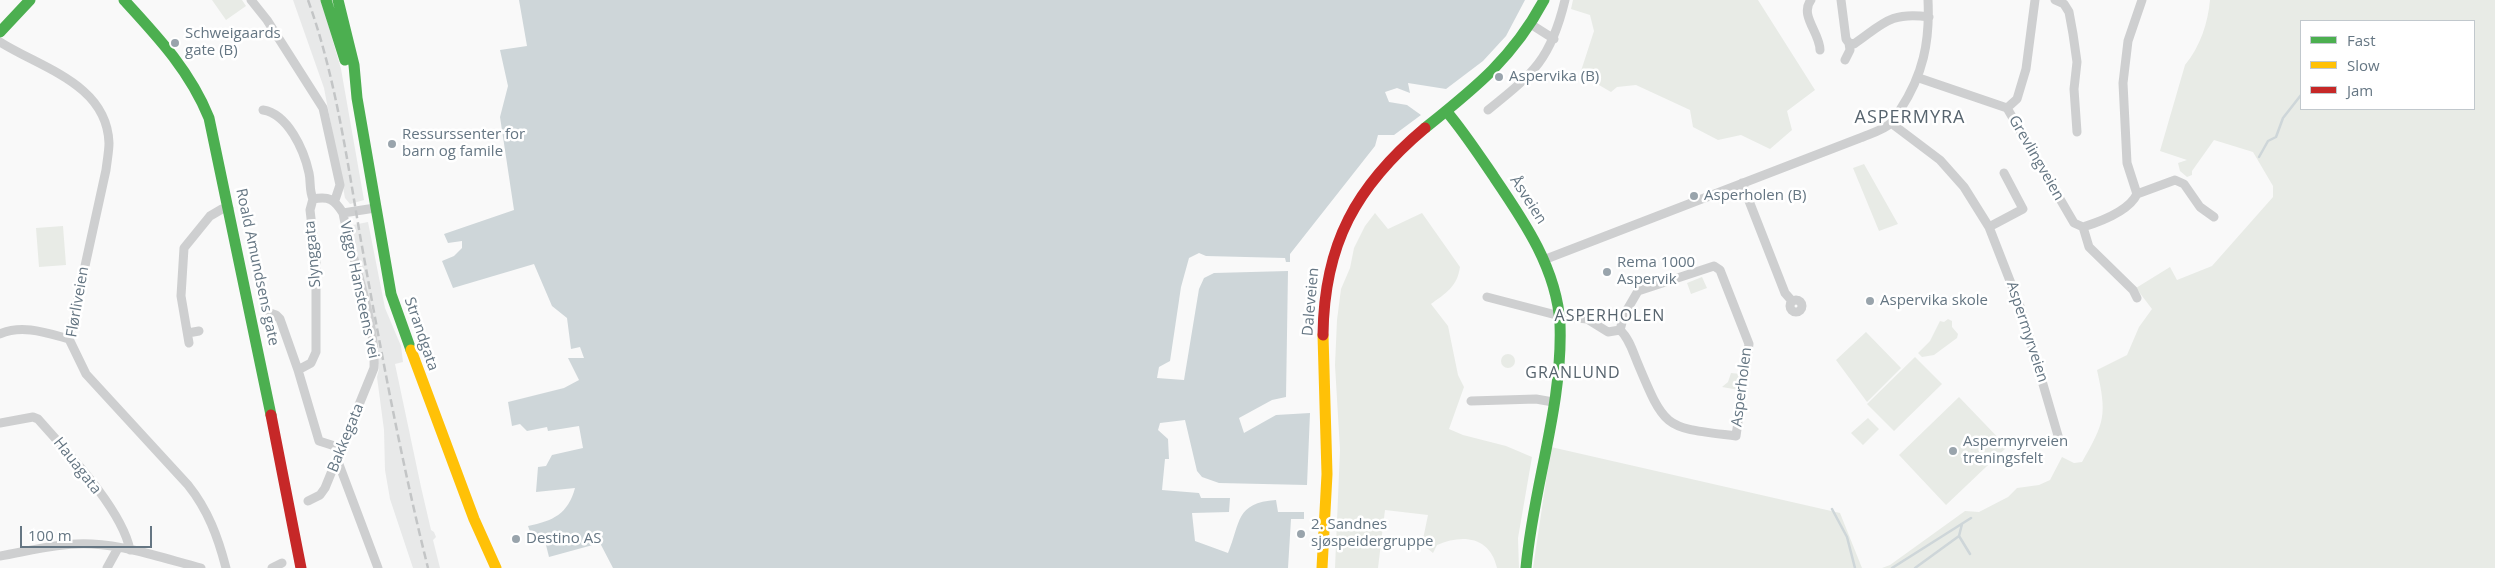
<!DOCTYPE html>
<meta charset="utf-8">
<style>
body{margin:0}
#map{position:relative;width:2495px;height:568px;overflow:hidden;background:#f9f9f9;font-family:"Open Sans",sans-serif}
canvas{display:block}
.legend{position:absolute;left:2300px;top:20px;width:175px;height:90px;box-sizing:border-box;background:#fff;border:1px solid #c1c8cd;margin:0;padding:6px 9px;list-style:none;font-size:15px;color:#657683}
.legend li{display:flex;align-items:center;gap:10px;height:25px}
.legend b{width:25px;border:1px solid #c1c8cd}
.scale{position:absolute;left:20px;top:526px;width:132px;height:22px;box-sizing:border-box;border:2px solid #657683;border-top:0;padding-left:6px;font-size:15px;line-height:18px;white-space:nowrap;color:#657683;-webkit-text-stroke:4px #fff;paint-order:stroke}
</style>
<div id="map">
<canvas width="2495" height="568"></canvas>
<ul class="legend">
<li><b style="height:6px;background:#4caf50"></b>Fast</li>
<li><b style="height:6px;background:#ffc107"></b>Slow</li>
<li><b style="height:6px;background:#c62828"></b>Jam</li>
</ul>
<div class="scale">100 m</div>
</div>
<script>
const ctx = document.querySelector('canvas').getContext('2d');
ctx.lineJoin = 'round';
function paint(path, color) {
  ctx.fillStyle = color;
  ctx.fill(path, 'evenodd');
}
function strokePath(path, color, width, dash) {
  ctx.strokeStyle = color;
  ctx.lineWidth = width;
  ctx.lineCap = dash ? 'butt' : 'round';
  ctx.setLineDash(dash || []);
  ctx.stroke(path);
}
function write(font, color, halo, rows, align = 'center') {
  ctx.font = font + ' "Open Sans",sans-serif';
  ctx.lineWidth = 5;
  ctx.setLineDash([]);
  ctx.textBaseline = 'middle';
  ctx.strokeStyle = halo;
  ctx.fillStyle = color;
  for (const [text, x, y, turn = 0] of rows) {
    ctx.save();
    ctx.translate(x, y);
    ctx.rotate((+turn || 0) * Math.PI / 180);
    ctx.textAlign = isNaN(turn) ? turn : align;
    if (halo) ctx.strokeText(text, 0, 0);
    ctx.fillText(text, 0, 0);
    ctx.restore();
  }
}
paint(new Path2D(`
 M293,0H321L341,69L364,200L350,204L345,198L324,88Z
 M368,222L385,308L401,346L403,362L395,364L421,487L431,530L434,532L436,537L433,540L440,568H413L390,499L385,470L384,430L377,377L379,369L366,292L351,229L353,225Z`), '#e8e9e9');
paint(new Path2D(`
 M212,0H242L246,6L226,20Z
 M1573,0H1758L1815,90L1787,111L1792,130L1770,149L1741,135L1718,140L1693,127L1690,110L1636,85L1617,87L1611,92L1580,74L1594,31L1590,15L1571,9Z
 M2210,0H2495V568H1882L1890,565L1965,511L1979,512L2008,497L2017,488L2039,485L2050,480L2062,457L2074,463L2082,462C2105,422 2107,415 2097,370L2127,355L2139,327L2152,309L2136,288L2170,267L2177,280L2212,266L2273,197V186L2253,152L2214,140L2192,171V175L2187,177L2180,171L2178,163L2187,160L2160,151L2185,65C2200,47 2208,23 2210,0ZM2301,21H2474V109H2301Z
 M1864,164L1898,224L1879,231L1853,168Z
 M1375,213L1388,229L1422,213L1460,267C1457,287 1446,293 1431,304L1448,326L1458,375L1464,387L1449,429L1463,435L1506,446L1532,457L1518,538L1519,568H1497C1490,536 1462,534 1437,545L1433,553L1422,544L1428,515L1385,510L1378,568H1335L1340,450L1335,365L1337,320L1341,289L1350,268L1354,248L1365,226Z
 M63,226L66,265L39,267L36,228Z
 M1702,277L1707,288L1691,294L1687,283Z
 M1948,319L1952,321V327L1958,334L1957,338L1934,355L1922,357L1918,353L1930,341L1940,321L1944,322Z
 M1866,332L1901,368L1867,402L1836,360Z
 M1501 361a7 7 0 1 1 14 0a7 7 0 1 1-14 0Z
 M1915,357L1942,384L1894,431L1867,404Z
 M1731,373L1741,374L1739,390L1722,387L1728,382Z
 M1959,397L2007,447L1946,505L1899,455Z
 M1868,418L1879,429L1863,445L1851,433Z
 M1551,447L1840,513L1862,568H1533Z`), '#e8ebe6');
paint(new Path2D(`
 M519,0H1525L1506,36L1483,61L1446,89L1408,83L1410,93L1397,88L1385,92L1389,102L1407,105L1421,115L1394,135H1378L1375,146L1290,254V262H1286L1285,258L1206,256L1199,253L1189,258L1181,287L1170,361L1159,367L1157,378L1184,380L1199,289L1204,278L1214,273L1288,271L1286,397L1272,400L1239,418L1244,433L1276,415L1310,413L1307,485L1219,483L1202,477L1197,471L1185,420L1160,423L1158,430L1168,439L1169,459H1165L1162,490L1199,493L1201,498H1230L1229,512L1192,513L1195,541L1228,553C1241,522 1235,503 1276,500L1278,512H1304V519H1291L1288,568H613L600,543L549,557L544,537L533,540L528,526C553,521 568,514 575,488L536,492L538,467L546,466L552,455L583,448L579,426L548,431L547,427L527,431L520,424L512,426L508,402L564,388L579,380L568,358H584L580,347L571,349L567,318L552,306L534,264L453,288L442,261L454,256L462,248V241L448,243L444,234L514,210L500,117L508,86L500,50L527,46Z`), '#ced6d9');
strokePath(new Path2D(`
 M2259,157L2268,141L2276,137L2283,118L2301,95
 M1832,509L1847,537L1855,568
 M1962,524L1959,536L1970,554
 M1892,568L1971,518
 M1915,568L1959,536`), '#ced6d9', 2.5);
strokePath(new Path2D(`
 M251,0L267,20L323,108L340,185L335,200
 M1811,0C1799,15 1820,33 1820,50
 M1841,0L1846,39L1849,43L1854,44C1882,25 1890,11 1929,17
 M2055,0L2064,4L2069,12L2073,34L2077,62L2074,89L2077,132
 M1532,25L1554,39
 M0,42C41,68 107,84 109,143C109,151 107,161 106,170L69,339L86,374L188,485C208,510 218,537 226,568
 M1845,60L1850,50L1849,43
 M1919,78L2007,108L2074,223L2083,227C2099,222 2129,211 2137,194L2127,163L2123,83L2128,41L2142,0
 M2007,108L2017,99L2026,69L2035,0
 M263,110C288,114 304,150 309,173C311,182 309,190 313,199
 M1488,110C1534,73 1551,59 1565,0
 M1891,123L1940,160L1964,187L1989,227L2021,309L2059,439
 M1742,183L1785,293L1792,301
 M2137,194L2175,180L2184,184L2200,207L2214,217
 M1989,227L2023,209L2004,173
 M2083,227L2089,247L2133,290L2137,298
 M1546,259L1860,138C1869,134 1884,130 1891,123C1895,120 1897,114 1900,110C1923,75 1930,42 1928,0
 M1714,266L1720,270L1749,344L1736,436C1665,427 1666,431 1638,364C1633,352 1629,338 1620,330L1624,315L1638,291Z
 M1487,297L1560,316L1587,319L1608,332L1620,330
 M1790 306a6 6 0 1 1 12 0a6 6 0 1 1-12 0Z
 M270,313L276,315L280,319L298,370L319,441L341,448
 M188,333L199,331
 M0,334C22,324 47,333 69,339
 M189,343L181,296L184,248L210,216L222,209L229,208
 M298,370L311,363L316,352V260L310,210L313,199C329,196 334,199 343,213L375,208
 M1471,401L1536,399L1553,402
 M0,423L33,417L38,419C67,452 122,509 130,550
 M337,459L378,568
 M308,501L320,495L325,488L374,368C376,317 352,263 343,213
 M0,556C29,551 62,542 92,544C129,546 166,559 201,568
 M107,568L118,548
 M272,568L282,563`), '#cecfd0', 9);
strokePath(new Path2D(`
 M124,0C158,37 190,71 209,118L271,415
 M326,0L345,60
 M338,0L354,65L357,98L391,294L411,350
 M0,32L30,0
 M1447,112C1464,132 1479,155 1494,177C1524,221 1557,269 1560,324C1563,406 1533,487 1526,568
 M1425,128C1475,88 1513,58 1544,0`), '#4caf50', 11);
strokePath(new Path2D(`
 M411,350L474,519L496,568
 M1322,568L1327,474L1323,335`), '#ffc107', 11);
strokePath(new Path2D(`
 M1323,335C1324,244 1356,186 1425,128
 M271,415L301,568`), '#c62828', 11);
strokePath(new Path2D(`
 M308,0C336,78 347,160 361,241C381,351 401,460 428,568`), '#c3c5c6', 2.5, [8, 4]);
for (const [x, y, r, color] of [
 [175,43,5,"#99a4ac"],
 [1499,77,5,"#99a4ac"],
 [392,144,5,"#99a4ac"],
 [1694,196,5,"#99a4ac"],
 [1607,272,5,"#99a4ac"],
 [1870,301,5,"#99a4ac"],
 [1953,451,5,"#99a4ac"],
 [1301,534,5,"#99a4ac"],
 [516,539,5,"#99a4ac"]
]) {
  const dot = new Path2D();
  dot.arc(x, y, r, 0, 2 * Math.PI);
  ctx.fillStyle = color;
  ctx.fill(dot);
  strokePath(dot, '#fff', 2);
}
write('15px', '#657683', '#fff', [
 ["Schweigaards",185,34],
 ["gate (B)",185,51],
 ["Aspervika (B)",1509,77],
 ["Ressurssenter for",402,135],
 ["barn og famile",402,152],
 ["Asperholen (B)",1704,196],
 ["Rema 1000",1617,263],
 ["Aspervik",1617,280],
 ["Aspervika skole",1880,301],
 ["Aspermyrveien",1963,442],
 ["treningsfelt",1963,459],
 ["2. Sandnes",1311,525],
 ["sjøspeidergruppe",1311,542],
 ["Destino AS",526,539]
], 'left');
write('15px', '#657683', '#fff', [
 ["Grevlingveien",2036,158,60],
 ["Åsveien",1528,200,57],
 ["Slynggata",313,254,-95],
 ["Roald Amundsens gate",257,267,78],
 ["Viggo Hansteens vei",359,290,78],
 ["Flørliveien",78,302,-80],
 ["Daleveien",1311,302,-85],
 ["Aspermyrveien",2027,332,72],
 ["Strandgata",421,334,71],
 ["Asperholen",1742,387,-83],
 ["Bakkegata",346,438,-68],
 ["Hauagata",77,466,52]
]);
ctx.letterSpacing = '1px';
write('16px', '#57646e', '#fff', [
 ["ASPERHOLEN",1610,316],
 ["GRANLUND",1573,373]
]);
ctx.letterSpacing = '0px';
ctx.letterSpacing = '1px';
write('18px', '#57646e', '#fff', [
 ["ASPERMYRA",1910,118]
]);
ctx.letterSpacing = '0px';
</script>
